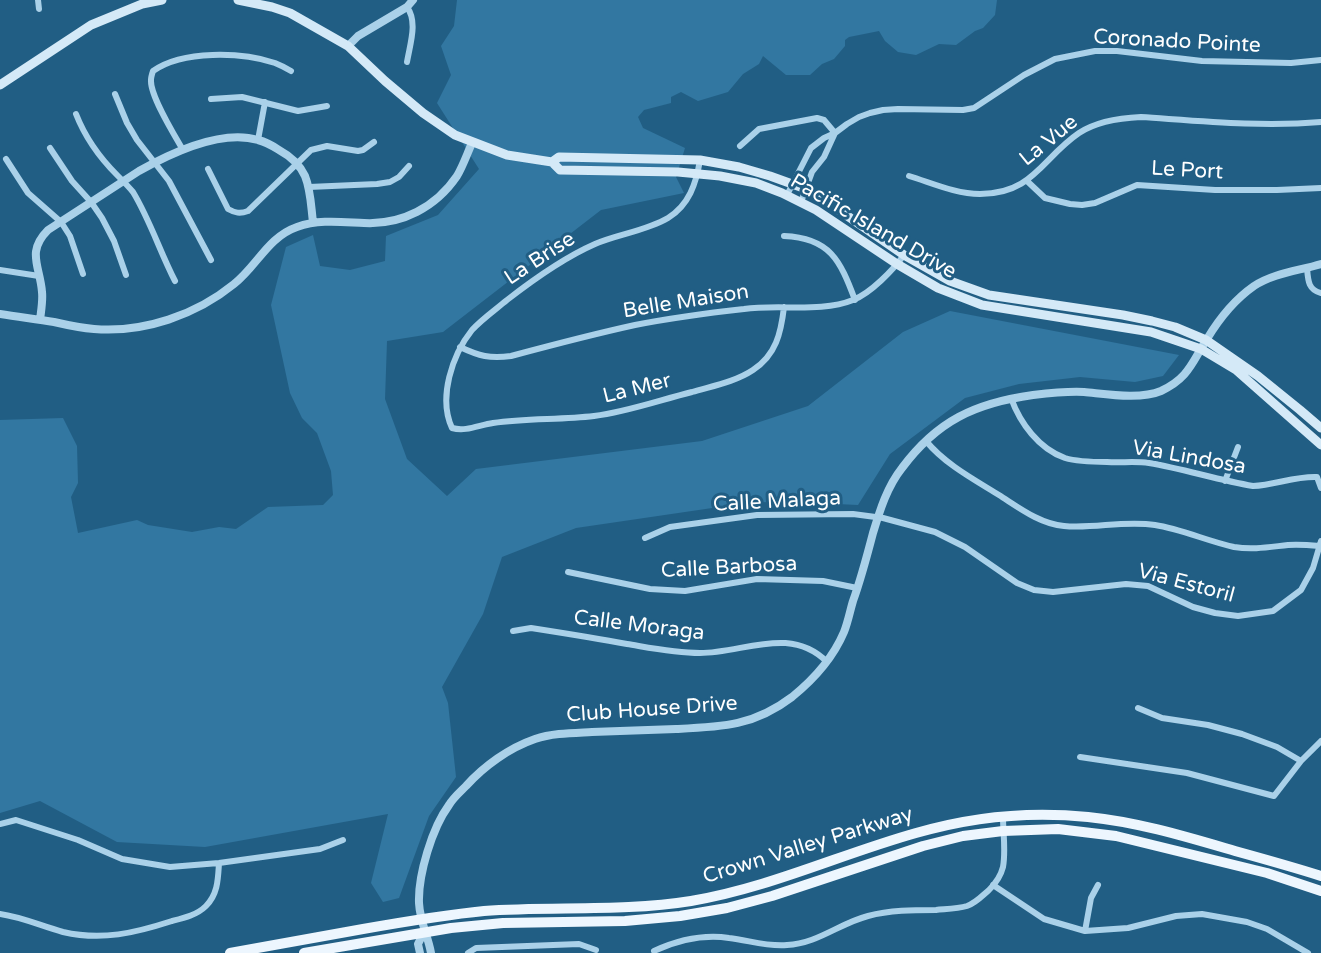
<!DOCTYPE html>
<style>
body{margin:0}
canvas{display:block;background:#215e84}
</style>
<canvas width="1321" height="953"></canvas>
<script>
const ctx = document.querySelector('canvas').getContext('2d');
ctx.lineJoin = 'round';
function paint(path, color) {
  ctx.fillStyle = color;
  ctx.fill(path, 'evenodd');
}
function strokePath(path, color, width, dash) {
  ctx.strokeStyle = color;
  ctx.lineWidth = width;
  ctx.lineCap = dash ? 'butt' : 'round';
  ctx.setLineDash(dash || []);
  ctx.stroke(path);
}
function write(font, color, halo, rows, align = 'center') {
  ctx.font = font + ' "Varela Round",sans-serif';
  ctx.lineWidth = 6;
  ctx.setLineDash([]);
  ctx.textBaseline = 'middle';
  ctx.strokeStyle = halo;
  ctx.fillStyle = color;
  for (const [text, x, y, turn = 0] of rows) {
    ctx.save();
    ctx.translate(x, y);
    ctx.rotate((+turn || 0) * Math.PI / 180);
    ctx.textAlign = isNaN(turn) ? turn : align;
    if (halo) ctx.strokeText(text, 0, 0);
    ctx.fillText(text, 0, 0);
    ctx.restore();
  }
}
paint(new Path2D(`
 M457,0H997L995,15L983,28L975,31L956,45L939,44L916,55L898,52L885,41L879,31L849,37L845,40V46L834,59L822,64L810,75H786L763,56L759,64L743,74L728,92L698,101L681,92L671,97V103L644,110L638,117L643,128L685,148L676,177L684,193L601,210L443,332L387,341L385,399L407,459L447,496L476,469L702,441L808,406L903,332L950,311L1179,355L1163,376L1135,382L1080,377L1019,384L965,398L890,454L858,505L817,503L753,502L576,528L502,557L483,614L442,687L448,703L456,777L429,816L399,898L383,902L371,883L388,814L205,847L117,842L40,801L0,813V420L63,418L77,446L78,483L71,497L78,533L137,520L148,525L192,532L219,527L236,529L268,507L323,505L333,495L331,471L317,433L302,418L290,393L271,305L286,247L313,235L320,266L350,270L385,261L386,236L438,215L479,169L437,103L451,75L441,46L454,26Z`), '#3277a1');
strokePath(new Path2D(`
 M38,0L39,9
 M407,7C418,22 410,44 407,62
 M115,94L127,123L137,140L169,181L211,260
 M211,99L242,97L298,111L327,106
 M76,114C85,137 99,157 117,175C123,181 128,186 133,192C150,220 160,252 175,281
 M258,140L265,102
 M740,146L759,129L817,118L824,120L835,133
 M50,148L72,181L91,202L102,218L114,241L126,275
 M183,150C175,136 150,96 151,80C151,77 152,74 153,71C183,50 241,52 275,63C280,65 286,68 291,71
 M6,159L28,193L61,222L70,236L83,274
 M700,160C696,184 689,205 668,218C646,231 618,234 595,244C563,258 534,279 507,300C495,310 482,319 472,330C452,355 438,398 452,428C466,432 479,425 493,423C526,418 560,420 594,416C627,412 660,400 692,392C712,386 735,382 753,370C776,355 781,333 784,307
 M208,169L228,209C235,213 240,214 248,211L311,150L327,146L358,151L363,150L374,142
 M909,176C932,183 956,194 980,194C1033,194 1042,158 1079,133C1097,121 1120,118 1141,117C1201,121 1261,127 1321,122
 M1027,181L1045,198L1070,204L1082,205L1095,203L1137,185L1215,190H1277L1321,188
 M309,187L377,184L390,182L399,177L409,166
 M787,195L811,148L824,138L835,133L847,124L859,117L870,113L883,110L898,109L963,110L974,108L1024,75L1055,59L1095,51H1117L1202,61L1291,63L1321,60
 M801,202L812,172L824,157L835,133
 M784,236C830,238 840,260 855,300
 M1307,268C1308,280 1308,290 1321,293
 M0,270L39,276
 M460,347C479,356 490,359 511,356C552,345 594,334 635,325C671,318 708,313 744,309C779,304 821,313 853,300C871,293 893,270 904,255
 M1011,398C1020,423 1039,449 1065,458C1078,462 1094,462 1107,462C1121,463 1135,461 1149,463C1184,469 1218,480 1253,486C1275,485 1295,476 1317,477L1321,488
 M926,441C945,464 973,479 999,495C1018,507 1040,524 1064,526C1094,529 1124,520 1155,525C1181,529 1207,541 1234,547C1253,550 1269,547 1288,545C1298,544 1309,545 1320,546
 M1225,481L1238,447
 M645,538L670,527L757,515L853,514L883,518L935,532L965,547L1017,583L1034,590L1053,592L1126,584L1148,586L1193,607L1215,613L1238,616L1273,611L1301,590L1313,568L1321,541
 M568,572L650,589L685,591L757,579L823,581L857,588
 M513,631L531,628C563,633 595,638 627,644C651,648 675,653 700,653C744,653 790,625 827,662
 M1138,708L1162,718L1208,725L1242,734L1277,747L1301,761
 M1080,757L1187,773L1274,796L1301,761L1321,741
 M0,824L16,820L78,840L122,859L170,867L219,863L320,849L343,840
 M993,885L1044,919L1085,931L1128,928L1176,916L1202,914L1247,922L1267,929L1308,953
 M0,914C22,917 41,926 63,932C102,941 135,933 172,921C184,918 197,915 206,906C218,894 218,879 219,863
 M1085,931L1091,898L1098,885
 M654,951C678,940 702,934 729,938C748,940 767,947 787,945C817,944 840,923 868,916C890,910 913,910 936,910C946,909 957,909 967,906C976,903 982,896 989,890C995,884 1001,875 1003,867C1006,851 1003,833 1003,817
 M468,953L476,948L579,944L596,950`), '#aad1e9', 6);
strokePath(new Path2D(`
 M348,46L358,36L407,7L413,0
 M0,314C18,317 36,319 54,322C67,325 81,328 94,329C144,333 196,315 234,284C257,266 268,237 297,227C319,219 341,222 364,223C402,225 436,207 457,176C463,166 467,154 472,143
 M40,320C41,311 43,301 42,292C40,266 26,252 48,230L139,171C171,153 221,129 258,140C266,142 273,146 279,150C290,156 300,165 305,176C311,191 311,207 313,222
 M420,953L418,944L424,932
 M431,953C428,936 420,922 419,903C418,875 432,828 449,805C453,798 460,792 466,786C484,766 509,748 535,739C553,733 573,733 592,732C620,731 648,730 676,729C722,727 754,726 792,697C813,680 833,658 844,632C848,622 850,611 853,601C861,579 867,556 873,533C880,510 887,487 902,468C937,421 975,403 1033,395C1050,393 1067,391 1084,392C1106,394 1140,400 1161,391C1189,378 1192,362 1207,339C1219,319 1234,300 1254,286C1274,273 1298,271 1321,264`), '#aad1e9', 8);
strokePath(new Path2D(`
 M238,0L272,7L290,13L348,46L385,81L423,113L455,135L507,155L552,162L560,170L678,172L720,176L756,183L782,193L816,210L897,264L938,288L982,305L1151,332L1201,349L1236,370L1321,445
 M0,85L91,25L142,4L162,0
 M552,162L559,157L700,160L739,167L770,176L806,189L833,206L904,255L950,281L989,295L1123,315L1152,321L1175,327L1206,340L1258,376L1300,410L1321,428`), '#d4e9f7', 9);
strokePath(new Path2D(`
 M230,953C274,945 318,937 363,929C403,922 443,915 484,911C553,906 623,912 691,901C769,888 841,854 916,833C971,817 1030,811 1088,817C1138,822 1187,837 1235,851C1264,859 1293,867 1321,876
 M304,953L451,928L503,923L625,921L680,916L727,908L772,896L923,846L963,836L1003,831L1058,829L1116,836L1267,873L1321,891`), '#edf6fe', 10);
write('21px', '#fff', '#215e84', [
 ["Coronado Pointe",1177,42,3],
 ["La Vue",1049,141,-39],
 ["Le Port",1187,171,3],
 ["Pacific Island Drive",873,227,30],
 ["La Brise",540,259,-33],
 ["Belle Maison",686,302,-9],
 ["La Mer",637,389,-14],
 ["Via Lindosa",1189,458,10],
 ["Calle Malaga",777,502,-3],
 ["Calle Barbosa",729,568,-3],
 ["Via Estoril",1186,584,15],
 ["Calle Moraga",639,626,7],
 ["Club House Drive",652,710,-4],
 ["Crown Valley Parkway",808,846,-17]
]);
</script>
